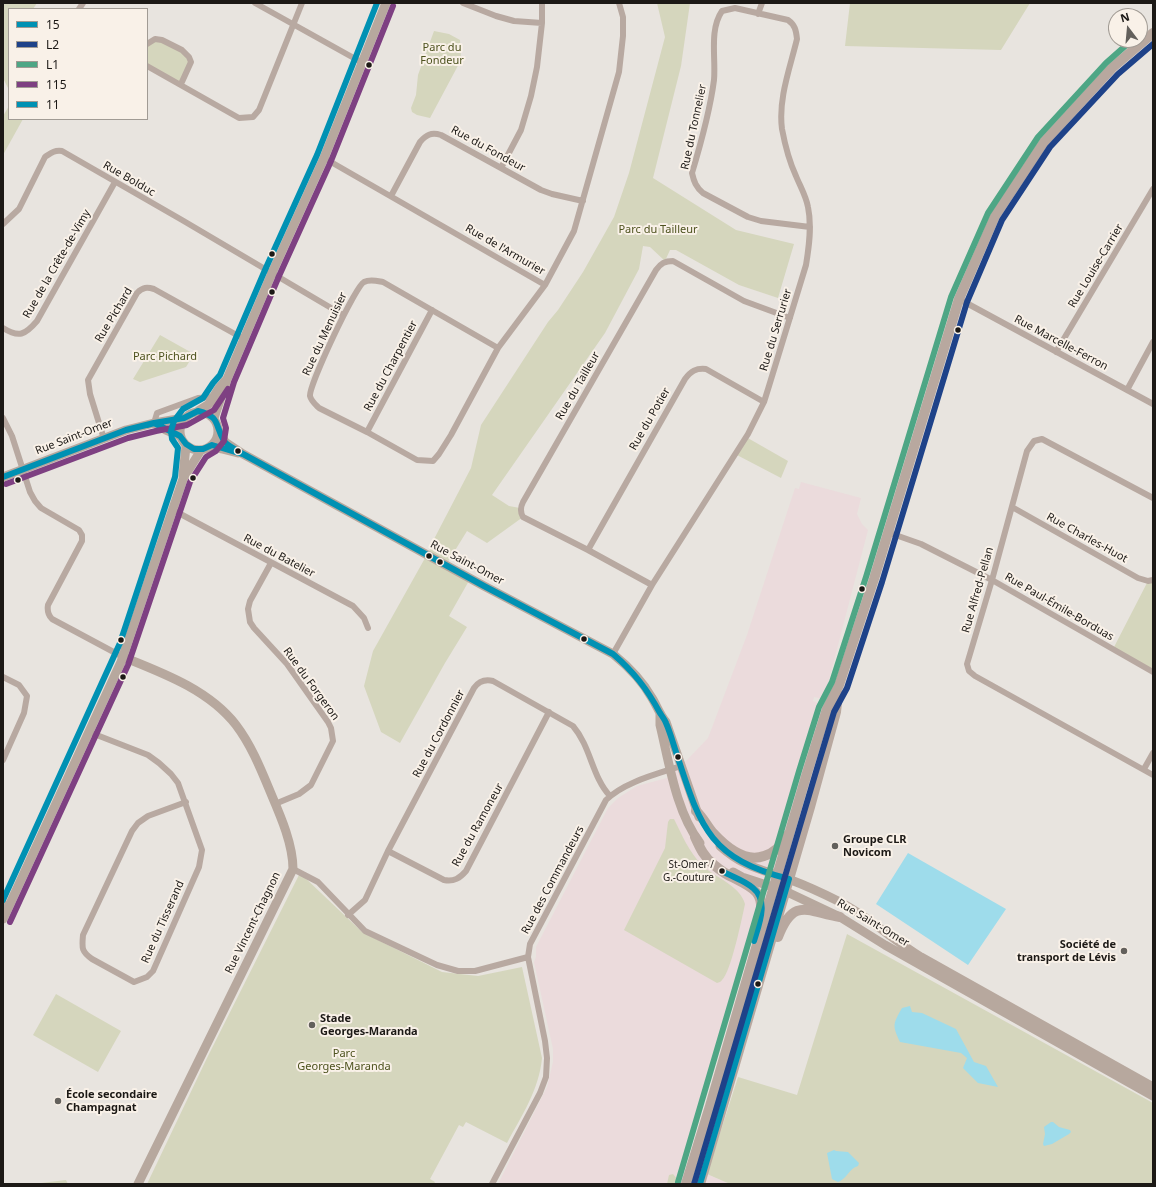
<!DOCTYPE html>
<meta charset="utf-8">
<style>
body{margin:0}
#map{position:relative;width:1156px;height:1187px;overflow:hidden;background:#e8e4df;font-family:"Noto Sans",sans-serif}
canvas{display:block}
.frame{position:absolute;inset:0;border:4px solid #1c1916;pointer-events:none}
.legend{position:absolute;left:8px;top:8px;width:140px;height:112px;box-sizing:border-box;background:#f9f1e8;border:1px solid #a19b94;margin:0;padding:5px 7px;list-style:none;font-size:12px;color:#1c1916}
.legend li{display:flex;align-items:center;gap:8px;height:20px}
.legend b{width:20px;border:1px solid #a19b94}
.north{position:absolute;left:1108px;top:8px;width:40px;height:40px;box-sizing:border-box;background:#f9f1e8;border:1px solid #a19b94;border-radius:50%;rotate:344deg;font-size:11px;font-weight:700;line-height:16px;text-align:center;color:#1c1916}
.north::after{content:'';display:block;margin:auto;width:14px;height:18px;background:#63605c;clip-path:polygon(50% 0,100% 100%,50% 72%,0 100%)}
</style>
<div id="map">
<canvas width="1156" height="1187"></canvas>
<div class="frame"></div>
<ul class="legend">
<li><b style="height:5px;background:#0091b3"></b>15</li>
<li><b style="height:5px;background:#1e4289"></b>L2</li>
<li><b style="height:5px;background:#4ea685"></b>L1</li>
<li><b style="height:5px;background:#7e4082"></b>115</li>
<li><b style="height:5px;background:#0091b3"></b>11</li>
</ul>
<div class="north">N</div>
</div>
<script>
const ctx = document.querySelector('canvas').getContext('2d');
ctx.lineJoin = 'round';
function paint(path, color) {
  ctx.fillStyle = color;
  ctx.fill(path, 'evenodd');
}
function strokePath(path, color, width, dash) {
  ctx.strokeStyle = color;
  ctx.lineWidth = width;
  ctx.lineCap = dash ? 'butt' : 'round';
  ctx.setLineDash(dash || []);
  ctx.stroke(path);
}
function write(font, color, halo, rows, align = 'center') {
  ctx.font = font + ' "Noto Sans",sans-serif';
  ctx.lineWidth = 4;
  ctx.setLineDash([]);
  ctx.textBaseline = 'middle';
  ctx.strokeStyle = halo;
  ctx.fillStyle = color;
  for (const [text, x, y, turn = 0] of rows) {
    ctx.save();
    ctx.translate(x, y);
    ctx.rotate((+turn || 0) * Math.PI / 180);
    ctx.textAlign = isNaN(turn) ? turn : align;
    if (halo) ctx.strokeText(text, 0, 0);
    ctx.fillText(text, 0, 0);
    ctx.restore();
  }
}
paint(new Path2D(`
 M801,482L861,498L857,514L862,524L868,530L824,699L814,697L813,701L825,706L781,856L761,901L762,909L680,1166L689,1172L702,1177L707,1174L730,1184H498L547,1087L553,1062V1049L534,962L536,957V947L608,808L618,798L637,786L667,778L687,760L708,738L747,635L795,488L799,489Z`), '#ebdbdc');
paint(new Path2D(`
 M3,3H37L33,9H9V90L3,78Z
 M657,3H690L681,66L653,178L736,230L794,244L778,298L739,285L676,250H670L665,261L650,247L643,246L639,269L605,333L492,495L509,506L520,508L523,517L487,543L467,531L446,565L470,579L449,616L467,627L445,663L400,743L381,732L364,686L373,651L434,542L433,541L471,468L481,425L548,322L558,310L583,272L614,217L629,173L665,37Z
 M850,3H1030L1001,50L845,46Z
 M434,31L449,34L460,40L461,60L430,118L417,115L412,112L411,108L416,95L418,75Z
 M155,39L182,50L191,62L181,84L147,66V44Z
 M9,106V119H23L3,155V116Z
 M160,335L194,354L186,367L140,382L133,379Z
 M746,437L788,461L781,478L735,454Z
 M1153,580V672L1113,649L1148,581Z
 M670,819H674C682,835 689,852 702,865C715,878 740,885 745,904C742,918 731,972 722,980C721,982 719,982 717,983L624,930L665,848L668,822Z
 M300,873L362,932L442,972L478,976L522,967L542,1058C539,1090 522,1115 507,1143L466,1122L463,1127L459,1125L430,1179L435,1182L434,1184H147L207,1058Z
 M847,934L1153,1103V1184H730L707,1174L738,1077L797,1095Z
 M56,994L121,1031L98,1072L33,1035Z
 M673,1174L678,1180L679,1184H667L669,1175Z
 M66,1180L68,1184H33Z`), '#d5d6bd');
paint(new Path2D(`
 M908,853L1006,909L968,965L876,904Z
 M910,1006L912,1012L922,1013L956,1029L974,1062L986,1066L998,1087L978,1083L963,1068L967,1058L961,1053L900,1042C892,1025 893,1024 902,1008Z
 M1051,1122H1053L1059,1127L1070,1130L1071,1132L1069,1134L1052,1144L1044,1146L1043,1144L1045,1134L1044,1127Z
 M834,1150L836,1151L848,1152L859,1163L858,1166C849,1168 847,1179 838,1182L832,1179L827,1153Z`), '#9edceb');
strokePath(new Path2D(`
 M255,3L361,62
 M463,3L496,16L514,21L542,23
 M79,9L83,3
 M758,14L762,3
 M147,44L155,39L162,40L182,50L189,57L191,62L181,84
 M147,66L239,118L253,117L259,110L302,3
 M324,158L545,285
 M501,168L521,130L531,96L537,67L542,23V3
 M391,196L420,142C426,135 431,132 441,135L541,190L552,194L583,201
 M3,224L19,209L45,157C51,153 54,150 62,151L182,220L343,315
 M959,299L1153,404
 M3,328C19,338 25,335 37,321L115,182
 M498,348L383,282C377,281 370,279 364,282C355,287 309,385 310,396C311,401 316,405 319,408L367,432L417,460L433,461L439,454L451,435L498,348L545,285L574,231L619,72L623,36V17L619,3
 M1056,352L1153,189
 M1127,390L1153,342
 M3,418L12,436L30,492L35,501L41,508L79,530L82,535V541L48,605C47,611 48,615 52,619L123,657
 M154,423L157,413L198,398L213,397
 M367,432L432,310
 M104,439L90,394L88,380L137,293C143,287 147,287 154,289L244,339
 M1153,498L1042,439L1034,441L1027,451L992,580L967,664L969,671L975,676L1153,775
 M1012,507L1138,578L1148,581L1153,580
 M173,510L353,606L364,618L368,628
 M887,532L921,544L992,580L1153,672
 M588,550L685,379C691,371 696,368 706,369L764,402
 M271,563L250,601L248,609L250,622L254,628L287,664L328,722L331,728L333,741L311,785L299,794L275,804
 M652,585L588,550L523,517C520,512 520,508 523,502L656,270C661,263 665,261 673,261L744,301L790,318
 M613,654L652,585L748,434L764,402L769,386L806,265C809,247 812,226 808,207C806,196 800,186 796,176C789,161 785,145 782,129C778,99 790,68 797,39C796,30 795,25 788,20L735,8L722,11C709,30 716,58 714,80C710,111 701,143 692,173C694,182 696,187 703,193L748,217L761,221L810,227
 M3,677L19,685L27,696L24,713L3,760
 M89,732L148,755L159,763L171,774L178,783L202,850L199,867L153,971L147,977L134,982L92,959C81,951 82,948 83,935L132,831L138,823L148,816L186,802
 M1144,769L1153,753
 M388,851L444,880C454,882 460,878 466,871L549,712
 M293,869L318,882L365,931L437,965L458,971H475L528,957
 M3,903L9,906
 M348,915L365,900L388,851L474,688C479,681 485,679 493,681L573,726C591,747 592,777 610,796
 M492,1184L540,1093L546,1077L547,1058L545,1041L528,957L530,944L606,800C624,782 657,774 681,766`), '#b8a9a1', 6);
strokePath(new Path2D(`
 M198,411L209,404L219,388L225,381
 M180 431a19 19 0 1 1 38 0a19 19 0 1 1-38 0Z
 M214,418L227,379L272,273L324,158L386,3
 M154,423L166,430L180,436
 M218,429L225,442L243,454L484,586L613,654C629,667 642,680 652,698C657,706 660,715 666,722L699,817
 M212,445L222,449L238,453
 M183,476L186,446
 M3,477L126,430L154,423L184,418
 M123,657C163,673 209,690 236,725C252,746 262,772 272,796C281,817 293,845 293,869L138,1184
 M660,714V725C669,762 676,812 700,843
 M720,846C745,868 761,869 791,880C807,886 822,893 838,901C868,916 893,940 921,957L1153,1087
 M733,872L742,877L785,891L840,917L885,945L1153,1096
 M3,919L121,662L183,479L201,450`), '#b7a89e', 9);
strokePath(new Path2D(`
 M696,811C703,817 707,826 713,833C725,846 745,863 764,856C774,853 781,847 786,836
 M695,837C700,848 704,857 714,865C720,870 727,875 734,878C754,888 765,893 760,917
 M778,937C794,896 808,912 840,917
 M686,1184L710,1106L807,773L827,709L839,685L874,579L959,299L995,216L1044,142L1112,68L1153,33
 M700,1184L810,807L836,712L838,694`), '#b8a89f', 10);
strokePath(new Path2D(`
 M147,425L154,423L180,436L186,444L194,449H203L212,445L242,454
 M3,477L126,430L154,423L184,418L198,411C221,417 214,424 224,441C228,446 237,450 243,454L484,586L613,654C634,672 647,689 660,713C662,716 665,720 666,723C670,732 673,743 676,752C700,825 707,858 789,879L700,1184
 M722,871C732,877 744,880 753,888C769,901 759,924 754,941`), '#0091b3', 6);
strokePath(new Path2D(`
 M694,1184L815,775L834,712L847,688L882,582L967,302L1002,220L1050,147L1118,74L1153,44`), '#1e4289', 6);
strokePath(new Path2D(`
 M678,1182L799,771L819,707L832,682L866,577L951,297L988,213L1038,137L1106,63L1132,40`), '#4ea685', 6);
strokePath(new Path2D(`
 M6,484L128,438L156,431L187,425L214,410L228,389
 M10,922L128,665L190,482L206,457L216,451L224,441L226,428L223,418L234,382L279,276L331,161L393,6`), '#7e4082', 6);
strokePath(new Path2D(`
 M3,900L120,643L175,477L178,448L172,439L171,431L174,421L183,409L203,398L213,383L220,375L265,270L317,155L377,3`), '#0091b3', 6);
for (const [x, y, r, color] of [
 [369,65,3.5,"#1c1916"],
 [272,254,3.5,"#1c1916"],
 [272,292,3.5,"#1c1916"],
 [958,330,3.5,"#1c1916"],
 [238,451,3.5,"#1c1916"],
 [193,478,3.5,"#1c1916"],
 [18,480,3.5,"#1c1916"],
 [429,556,3.5,"#1c1916"],
 [440,562,3.5,"#1c1916"],
 [862,589,3.5,"#1c1916"],
 [584,639,3.5,"#1c1916"],
 [121,640,3.5,"#1c1916"],
 [123,677,3.5,"#1c1916"],
 [678,757,3.5,"#1c1916"],
 [835,846,4,"#63605c"],
 [722,871,3.5,"#1c1916"],
 [1124,951,4,"#63605c"],
 [758,984,3.5,"#1c1916"],
 [312,1025,4,"#63605c"],
 [58,1101,4,"#63605c"]
]) {
  const dot = new Path2D();
  dot.arc(x, y, r, 0, 2 * Math.PI);
  ctx.fillStyle = color;
  ctx.fill(dot);
  strokePath(dot, '#f9f1e8', 1.5);
}
write('10px', '#1c1916', '#f9f1e8', [
 ["St-Omer /",714,865],
 ["G.-Couture",714,878]
], 'right');
write('11px', '#4d521e', '#f9f1e8', [
 ["Parc du",442,48],
 ["Fondeur",442,61],
 ["Parc du Tailleur",658,230],
 ["Parc Pichard",165,357],
 ["Parc",344,1054],
 ["Georges-Maranda",344,1067]
]);
write('11px', '#1c1916', '#f9f1e8', [
 ["Rue du Tonnelier",694,127,-78],
 ["Rue du Fondeur",488,149,29],
 ["Rue Bolduc",129,179,30],
 ["Rue de l'Armurier",505,250,30],
 ["Rue de la Crête-de-Vimy",57,264,-60],
 ["Rue Louise-Carrier",1096,266,-59],
 ["Rue Pichard",114,315,-59],
 ["Rue du Serrurier",776,330,-73],
 ["Rue du Menuisier",325,334,-65],
 ["Rue Marcelle-Ferron",1061,343,28],
 ["Rue du Charpentier",391,366,-62],
 ["Rue du Tailleur",578,386,-60],
 ["Rue du Potier",650,419,-60],
 ["Rue Saint-Omer",74,437,-21],
 ["Rue Charles-Huot",1087,538,29],
 ["Rue du Batelier",279,556,28],
 ["Rue Saint-Omer",467,563,28],
 ["Rue Alfred-Pellan",978,590,-74],
 ["Rue Paul-Émile-Borduas",1059,607,30],
 ["Rue du Forgeron",311,684,54],
 ["Rue du Cordonnier",439,734,-62],
 ["Rue du Ramoneur",478,825,-61],
 ["Rue des Commandeurs",553,880,-62],
 ["Rue du Tisserand",163,922,-66],
 ["Rue Vincent-Chagnon",253,923,-64],
 ["Rue Saint-Omer",873,923,31]
]);
write('bold 11px', '#1c1916', '#f9f1e8', [
 ["Groupe CLR",843,840],
 ["Novicom",843,853],
 ["Société de",1116,945,"right"],
 ["transport de Lévis",1116,958,"right"],
 ["Stade",320,1019],
 ["Georges-Maranda",320,1032],
 ["École secondaire",66,1095],
 ["Champagnat",66,1108]
], 'left');
</script>
